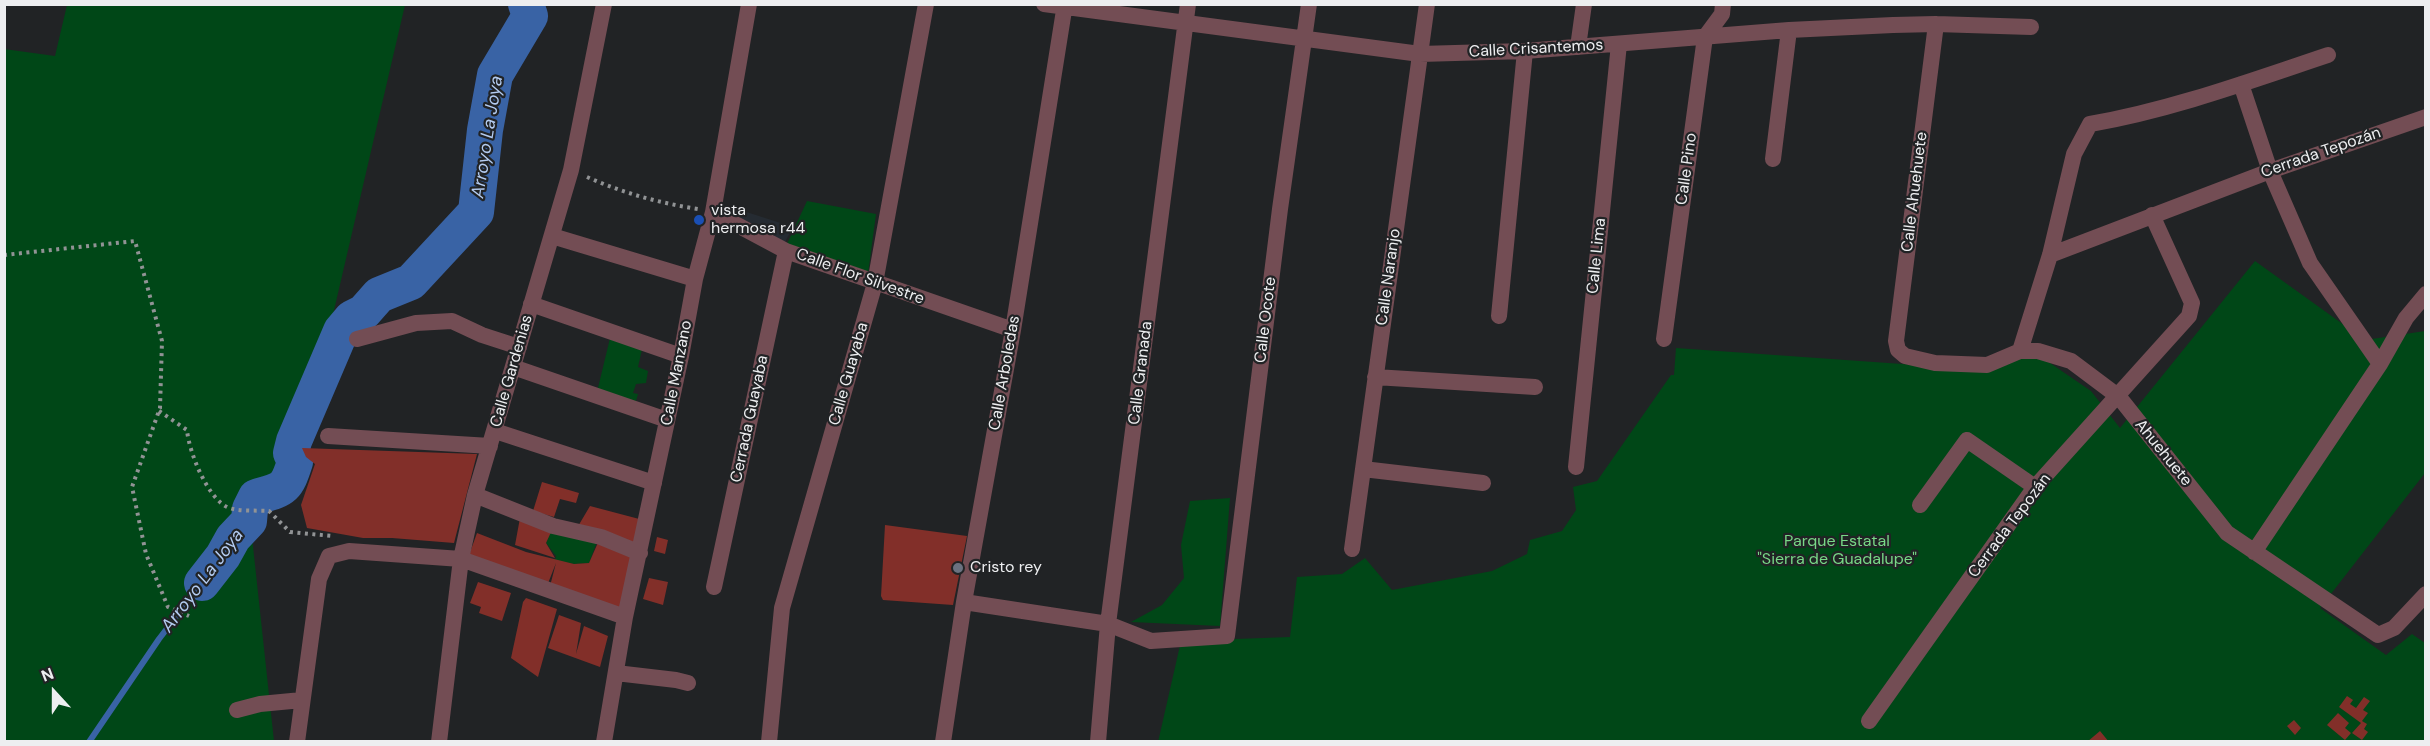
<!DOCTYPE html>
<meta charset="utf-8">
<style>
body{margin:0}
#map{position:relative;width:2430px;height:746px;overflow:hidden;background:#212325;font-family:"DM Sans",sans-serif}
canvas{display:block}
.frame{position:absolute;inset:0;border:6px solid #edeef0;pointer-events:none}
.north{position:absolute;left:24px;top:662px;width:60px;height:60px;-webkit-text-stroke:4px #212325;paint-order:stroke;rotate:339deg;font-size:16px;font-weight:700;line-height:24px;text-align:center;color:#edeef0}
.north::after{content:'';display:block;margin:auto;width:21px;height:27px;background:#edeef0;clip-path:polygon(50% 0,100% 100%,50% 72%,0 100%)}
</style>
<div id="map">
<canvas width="2430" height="746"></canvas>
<div class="frame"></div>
<div class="north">N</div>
</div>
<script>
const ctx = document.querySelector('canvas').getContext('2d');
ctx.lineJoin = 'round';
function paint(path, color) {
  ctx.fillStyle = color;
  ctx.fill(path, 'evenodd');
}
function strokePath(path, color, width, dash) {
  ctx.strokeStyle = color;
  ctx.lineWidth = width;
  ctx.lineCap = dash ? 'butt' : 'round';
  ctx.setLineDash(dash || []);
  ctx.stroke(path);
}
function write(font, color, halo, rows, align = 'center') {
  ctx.font = font + ' "DM Sans",sans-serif';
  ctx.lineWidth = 4.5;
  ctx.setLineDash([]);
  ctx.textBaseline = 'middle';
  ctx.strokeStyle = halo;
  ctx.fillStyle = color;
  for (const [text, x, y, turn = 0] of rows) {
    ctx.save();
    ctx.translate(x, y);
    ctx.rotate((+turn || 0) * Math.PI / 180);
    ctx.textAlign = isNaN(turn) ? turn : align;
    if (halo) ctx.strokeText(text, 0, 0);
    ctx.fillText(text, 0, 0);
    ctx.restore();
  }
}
paint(new Path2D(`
 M728,206L793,227L784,244L722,213Z`), '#252b32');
paint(new Path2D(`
 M67,5H405L332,319L317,351L252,537L274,741H5L4,49L55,56Z
 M807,201L876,214L868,274L786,246Z
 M2255,261L2365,340L2425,331V473L2320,608L2386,655L2412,634L2425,643V741L1158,742L1181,641L1290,637L1297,577L1342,574L1365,558L1392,590L1492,571L1527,554L1530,540L1562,531L1576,510L1573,487L1597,481L1671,375H1674L1676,348L1987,370L2034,352L2091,391L2120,428Z
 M611,334L643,345L638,367L648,371L646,383L636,384L633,393L638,394L636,401L596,396Z
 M1230,498L1220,626L1131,622L1162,605L1184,578L1181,545L1190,501Z
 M551,531L598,539L589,563L574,564L555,560L556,556L546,543Z`), '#004717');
strokePath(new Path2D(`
 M89,742L159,639L202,583`), '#3963a5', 6);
strokePath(new Path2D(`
 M202,583L223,556L233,538L249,521L250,509L256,497C284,489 286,490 295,462L291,453L294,441L341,331L352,318L364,312L379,295L411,282L476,212L485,130L495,75L530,16L526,4`), '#3963a5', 36);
paint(new Path2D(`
 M302,448L477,454L454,543L392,538H363L307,528L301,505L315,464L306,457Z
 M542,482L579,493L576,503L560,499L554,517L533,511Z
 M590,506L643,520L637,548L577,528Z
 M520,518L552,530L546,543L555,558L515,545Z
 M885,525L967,536L953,605L883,600L881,596Z
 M477,533L526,552L574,564L589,563L600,538L638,556L621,611L550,586L556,563L547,586L469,555Z
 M657,537L668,540L665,554L654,551Z
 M649,578L668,582L663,605L643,599Z
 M478,582L511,593L502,621L479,613L481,607L470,603Z
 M526,598L557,609L538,677L511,658L523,602Z
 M559,615L581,623L576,654L584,626L608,636L600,667L548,648Z
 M2347,696L2353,700L2350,704L2356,708L2364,697L2370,701L2363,710L2368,713L2362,721L2367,724L2364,729L2368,732L2362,740L2352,733L2361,723L2339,707Z
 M2338,713L2349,723L2345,728L2351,733L2345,740L2327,725Z
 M2294,720L2301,728L2295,735L2287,726Z
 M2100,731L2109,742H2087Z`), '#822f29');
strokePath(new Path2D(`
 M587,177C623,193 659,203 698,209
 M4,255L135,241L162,341L160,408L132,487L146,554L168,607L189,616
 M159,411L187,430C189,452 207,497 227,507C237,512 257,510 269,511L290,532L332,536`), '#919395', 4, [3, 4.5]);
strokePath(new Path2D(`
 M1044,4L1420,54L1525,51L1789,30L1893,25L1936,24L2031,27
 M1936,24L1896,341L1898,350L1905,356L1935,363L1987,365L2020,351H2038L2071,361L2119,397L2227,533L2378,635L2394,628L2426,594
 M1578,47L1584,4
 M2241,84L2270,171L2310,263L2380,364
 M1773,159L1789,30
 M713,212L786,251L1013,330
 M552,236L695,279
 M2050,255L2270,171L2426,117
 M531,304L681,356
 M1499,316L1525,51
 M357,339L416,323L452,321L482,335L519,347
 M1664,339L1705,37L1722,14L1723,4
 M2020,351L2050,255L2074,154L2090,124C2171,110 2250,81 2328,55
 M513,367L667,420
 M1375,377L1535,387
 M495,431L654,483
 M328,436L490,446
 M1576,467L1619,44
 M1363,469L1483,483
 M475,495L553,526L601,537L640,553
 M1920,505L1967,440L2035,487
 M1352,549L1427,4
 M2254,552L2380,364L2406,318L2426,294
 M714,587L786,251
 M964,602L1108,624L1151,641L1227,636L1280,209L1309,4
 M616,673L676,680L688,683
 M237,710L260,704L302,700
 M1869,721L2035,487L2189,316L2192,303L2152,215
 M297,742L319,579L329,556L349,551L461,559L625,617
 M439,742L461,559L475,495L571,170L604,4
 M604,742L625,617L681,356L695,279L713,212L749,4
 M769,742L782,608L875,283L926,4
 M943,742L964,602L1013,330L1065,4
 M1098,742L1108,624L1188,4`), '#734d54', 16);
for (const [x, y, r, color] of [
 [699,220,6,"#1a4fb4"],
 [958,568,6,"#6b7280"]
]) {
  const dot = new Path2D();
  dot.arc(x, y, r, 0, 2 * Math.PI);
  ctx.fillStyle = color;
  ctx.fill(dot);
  strokePath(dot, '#212325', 2);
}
write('16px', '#edeef0', '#212325', [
 ["Calle Crisantemos",1536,49,-3],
 ["Cerrada Tepozán",2321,153,-19],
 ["Calle Pino",1687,169,-82],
 ["Calle Ahuehuete",1915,192,-83],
 ["Calle Lima",1597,256,-84],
 ["Calle Flor Silvestre",860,277,20],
 ["Calle Naranjo",1389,277,-82],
 ["Calle Ocote",1266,320,-83],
 ["Calle Gardenias",512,371,-74],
 ["Calle Manzano",677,373,-79],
 ["Calle Arboledas",1005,373,-80],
 ["Calle Granada",1141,373,-83],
 ["Calle Guayaba",849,374,-74],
 ["Cerrada Guayaba",750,419,-78],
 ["Ahuehuete",2163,453,51],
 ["Cerrada Tepozán",2010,526,-53]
]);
write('16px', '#edeef0', '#212325', [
 ["vista",711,211],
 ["hermosa r44",711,229],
 ["Cristo rey",970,568]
], 'left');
write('16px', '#78d887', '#212325', [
 ["Parque Estatal",1837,542],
 ["\"Sierra de Guadalupe\"",1837,560]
]);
write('italic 18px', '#b4ccf1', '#212325', [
 ["Arroyo La Joya",488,137,-81],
 ["Arroyo La Joya",203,581,-53]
]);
</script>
